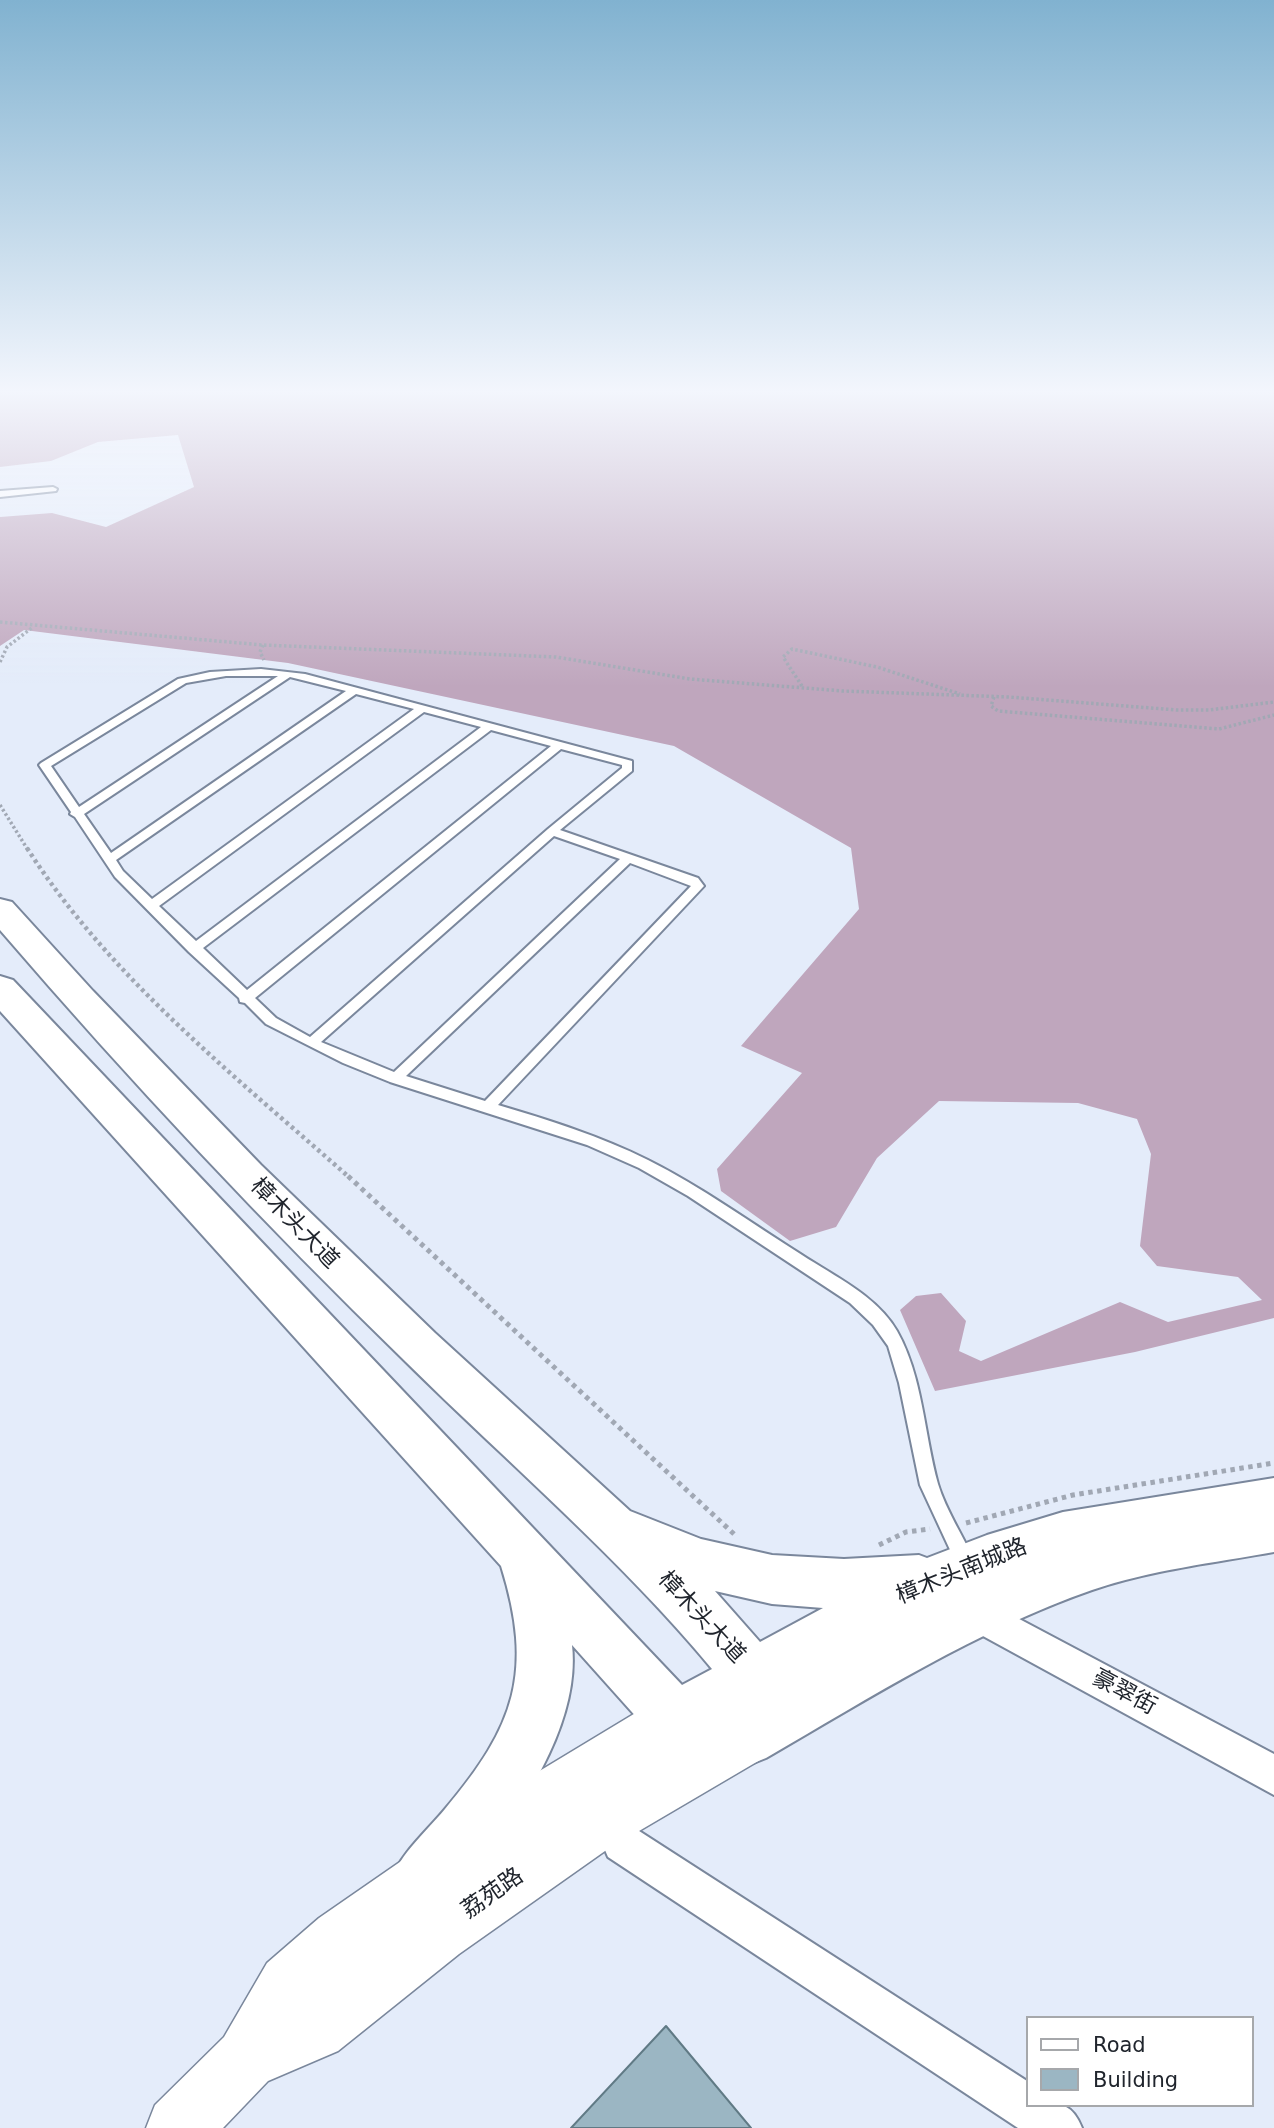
<!DOCTYPE html>
<meta charset="utf-8">
<style>
body{margin:0}
#map{position:relative;width:1274px;height:2128px;overflow:hidden;background:#e4ecfa;font-family:"DejaVu Sans",sans-serif}
canvas{display:block}
.legend{position:absolute;left:1026px;top:2016px;width:228px;height:91px;box-sizing:border-box;background:#fff;border:2px solid #a6a8ab;margin:0;padding:9px 12px;list-style:none;font-size:21px;color:#20252d}
.legend li{display:flex;align-items:center;gap:14px;height:35px}
.legend b{width:35px;border:2px solid #a6a8ab}
</style>
<div id="map">
<canvas width="1274" height="2128"></canvas>
<ul class="legend">
<li><b style="height:9px;background:#fff"></b>Road</li>
<li><b style="height:19px;background:#9bb6c3"></b>Building</li>
</ul>
</div>
<script>
const ctx = document.querySelector('canvas').getContext('2d');
ctx.lineJoin = 'round';
function paint(path, color) {
  ctx.fillStyle = color;
  ctx.fill(path, 'evenodd');
}
function strokePath(path, color, width, dash) {
  ctx.strokeStyle = color;
  ctx.lineWidth = width;
  ctx.lineCap = dash ? 'butt' : 'round';
  ctx.setLineDash(dash || []);
  ctx.stroke(path);
}
function write(font, color, halo, rows, align = 'center') {
  ctx.font = font + ' "DejaVu Sans","Noto Sans SC",sans-serif';
  ctx.lineWidth = 5;
  ctx.setLineDash([]);
  ctx.textBaseline = 'middle';
  ctx.strokeStyle = halo;
  ctx.fillStyle = color;
  for (const [text, x, y, turn = 0] of rows) {
    ctx.save();
    ctx.translate(x, y);
    ctx.rotate((+turn || 0) * Math.PI / 180);
    ctx.textAlign = isNaN(turn) ? turn : align;
    if (halo) ctx.strokeText(text, 0, 0);
    ctx.fillText(text, 0, 0);
    ctx.restore();
  }
}
paint(new Path2D(`
 M0,389H1274V1318L1135,1352L935,1391L900,1310L916,1296L941,1293L966,1321L959,1351L981,1361L1120,1302L1168,1322L1262,1300L1238,1277L1157,1266L1140,1246L1151,1154L1137,1119L1078,1103L939,1101L877,1158L836,1227L790,1241L721,1191L717,1169L802,1073L741,1046L859,909L851,848L674,746L288,663L24,630L0,646V517L52,513L106,527L194,487L178,435L98,442L51,461L0,467Z`), '#bfa6bd');
const building = new Path2D(`
 M666,2026L751,2128H571Z`);
paint(building, '#9bb6c3');
strokePath(building, '#607a85', 2);
const service = new Path2D(`
 M53,487L57,489L56,491L0,497V491Z
 M261,669L305,674L632,761V771L560,830L698,878L704,886L498,1105C549,1120 600,1136 648,1160C702,1187 751,1223 802,1255C834,1276 877,1296 897,1331C923,1377 924,1434 938,1484C946,1511 963,1535 974,1561L972,1567L965,1570L958,1567L920,1485L899,1383L888,1346L873,1325L850,1303L688,1196L639,1168L587,1145L390,1082L343,1063L266,1024L245,1003L240,1002L239,998L189,952L115,877L75,817L70,814L71,812L39,765L41,763L178,679L210,672ZM226,676H278L79,807L51,766L186,683ZM290,677L346,691L111,853L84,814ZM356,694L414,709L152,899L123,871L116,860ZM424,712L481,727L196,941L159,906ZM491,730L551,746L247,990L203,948ZM561,749L622,765V768L548,829L310,1037L276,1018L255,998ZM554,836L620,859L394,1072L321,1042ZM630,863L691,886L485,1101L406,1076Z`);
const minor = new Path2D(`
 M974,1595L1274,1754V1795L961,1624L956,1612L961,1600Z
 M622,1823L636,1829L1027,2081V2105C1056,2105 1070,2098 1082,2128H1018L608,1857L602,1843L608,1829Z`);
const secondary = new Path2D(`
 M676,1692L695,1700L703,1719L696,1737L746,1711L765,1719L773,1738L765,1757L605,1851L459,1954L338,2051L268,2081L223,2128H146L155,2105L224,2037L267,1963L319,1918L475,1810L657,1700Z`);
const primary = new Path2D(`
 M0,899L12,902L93,991L261,1165L435,1333L630,1511L701,1539L772,1555L844,1559L919,1555L927,1558L987,1535L1063,1512L1274,1478V1552C1213,1563 1151,1570 1092,1590C977,1630 871,1697 766,1758L746,1766L656,1739L572,1645C581,1725 517,1819 466,1876C458,1884 450,1897 440,1903C434,1907 426,1909 420,1911L399,1902L390,1881C402,1852 425,1833 445,1809C515,1726 534,1672 501,1566L0,1011V976L13,980L682,1685L712,1669C620,1558 508,1463 406,1362C264,1224 129,1080 0,930ZM715,1591L772,1604L823,1608L760,1642Z`);
strokePath(service, '#7a879c', 4);
strokePath(minor, '#7a879c', 4);
strokePath(secondary, '#7a879c', 3);
strokePath(primary, '#7a879c', 4);
strokePath(new Path2D(`
 M0,622L263,645L556,657L690,679L843,691L1009,697L1177,710H1209L1274,702
 M263,645L260,652L264,660
 M0,662L7,647L33,627
 M802,686L783,657L792,649L877,667L960,694
 M994,697L991,706L998,711L1219,729L1274,715
 M0,805L28,850`), '#a1a8b4', 3.5, [2.5, 2.5]);
strokePath(new Path2D(`
 M27,848C110,978 236,1077 350,1178`), '#a1a8b4', 4.5, [3.5, 3.5]);
strokePath(new Path2D(`
 M348,1176L734,1534
 M966,1523L1073,1495L1274,1463
 M879,1545L906,1532L930,1529`), '#a1a8b4', 5, [4.5, 4.5]);
paint(service, '#fff');
paint(minor, '#fff');
paint(secondary, '#fff');
paint(primary, '#fff');
const sky = ctx.createLinearGradient(0, 0, 0, 687);
sky.addColorStop(0, '#81b2d0');
sky.addColorStop(0.57, '#f3f6fd');
sky.addColorStop(1, '#f3f6fd00');
ctx.fillStyle = sky;
ctx.fillRect(0, 0, 1274, 687);
write('23px', '#20252d', '#fff', [
 ["樟木头大道",294,1224,46],
 ["樟木头南城路",962,1572,-22],
 ["樟木头大道",701,1618,47],
 ["豪翠街",1124,1693,28],
 ["荔苑路",493,1894,-35]
]);
</script>
